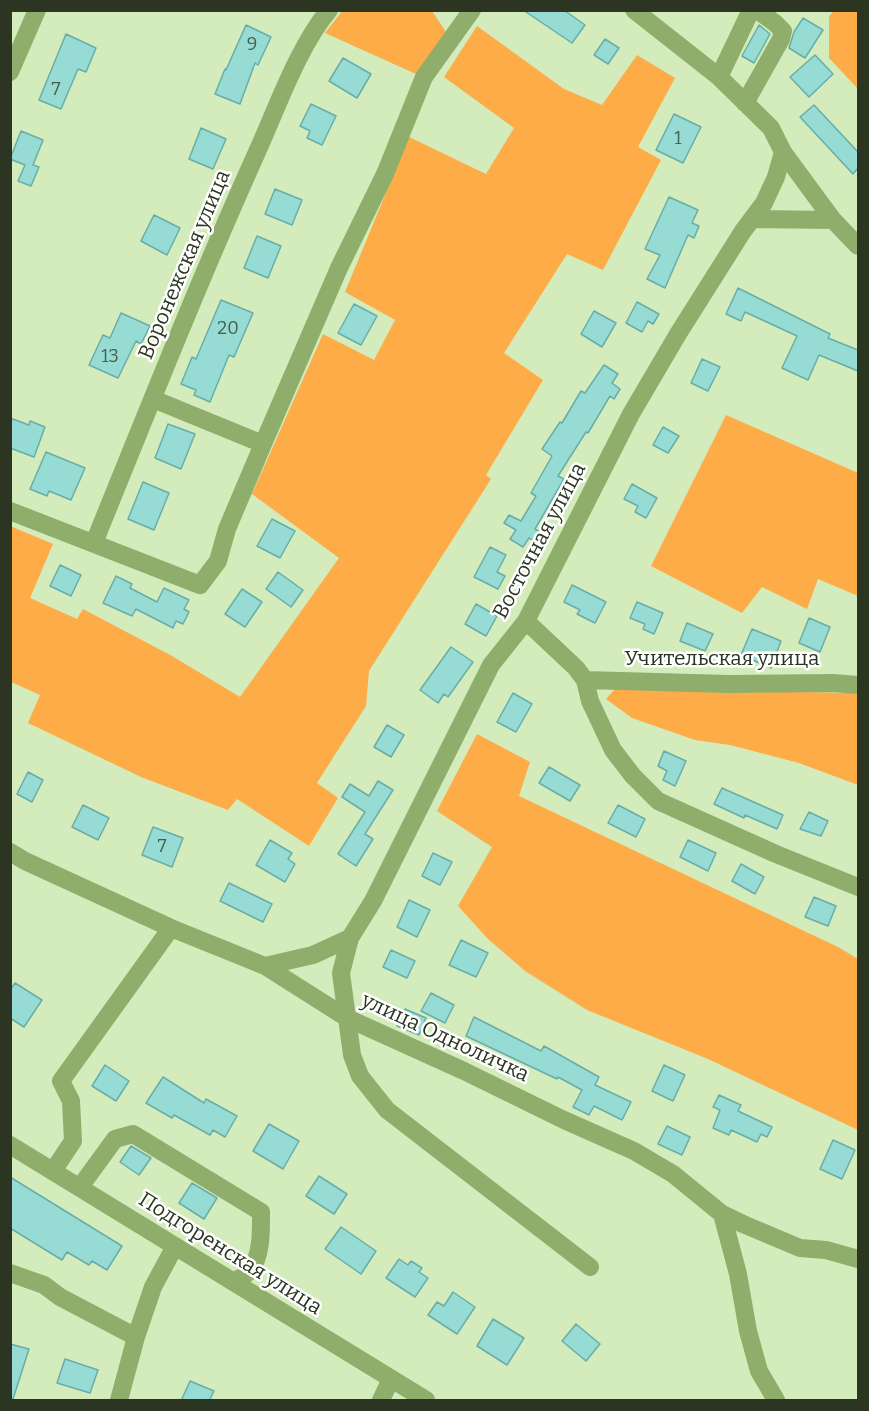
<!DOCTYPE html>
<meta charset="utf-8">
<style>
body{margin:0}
#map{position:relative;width:869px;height:1411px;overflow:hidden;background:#d4ecbb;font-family:Bitter,serif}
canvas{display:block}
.frame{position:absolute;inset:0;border:12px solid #2c3521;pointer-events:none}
</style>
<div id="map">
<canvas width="869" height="1411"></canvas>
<div class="frame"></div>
</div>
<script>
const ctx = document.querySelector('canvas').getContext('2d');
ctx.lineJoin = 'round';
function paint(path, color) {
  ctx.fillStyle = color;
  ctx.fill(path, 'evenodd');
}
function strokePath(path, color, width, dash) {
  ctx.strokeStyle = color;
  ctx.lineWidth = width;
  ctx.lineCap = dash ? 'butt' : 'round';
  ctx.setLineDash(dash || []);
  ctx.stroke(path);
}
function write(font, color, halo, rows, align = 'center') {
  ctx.font = font + ' Bitter,serif';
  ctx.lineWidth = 5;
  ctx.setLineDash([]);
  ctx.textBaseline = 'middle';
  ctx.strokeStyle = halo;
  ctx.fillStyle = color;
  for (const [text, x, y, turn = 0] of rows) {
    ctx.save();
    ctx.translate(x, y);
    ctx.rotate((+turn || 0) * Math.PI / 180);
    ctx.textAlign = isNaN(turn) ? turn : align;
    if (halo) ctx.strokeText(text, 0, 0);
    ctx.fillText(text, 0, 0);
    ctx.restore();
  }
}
paint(new Path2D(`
 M343,10L432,11L446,32L418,75L325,33Z
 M834,10L858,11V89L829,58V17Z
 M477,26L564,89L602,105L637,55L675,78L638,147L661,160L603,270L567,254L504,353L543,380L486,475L491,479L369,671L366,706L317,783L338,798L309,846L237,799L228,810L141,777L28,723L40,695L11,682L10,526L53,544L30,598L77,619L83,609L172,656L240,697L339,558L252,494L323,334L374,360L395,320L345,292L409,137L486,174L514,128L444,77Z
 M726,415L858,473V596L818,579L807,609L762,587L742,613L651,566Z
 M615,689L858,693V785L799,763L730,745L695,740L632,718L606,699Z
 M477,734L530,762L519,796L838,947L858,959V1130L708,1059L587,1010L525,971L488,939L458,906L492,847L437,811Z`), '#fdac47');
const building = new Path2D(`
 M523,10H564L585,25L572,43Z
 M803,18L823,30L805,58L789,48L794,32Z
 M246,25L271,37L258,65L255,63L240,104L215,94L225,69L226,70Z
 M759,25L770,34L754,63L742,56Z
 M66,34L96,48L86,72L78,69L61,109L39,100Z
 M605,39L619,48L608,64L594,55Z
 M815,55L833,74L809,97L790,77Z
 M343,58L371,74L357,98L329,81Z
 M311,104L336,116L322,145L307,138L310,131L300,126Z
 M814,105L858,152V168L853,174L800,117Z
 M674,114L701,127L683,163L656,150Z
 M201,128L226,139L213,169L189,159Z
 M21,131L43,140L33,165L39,167L31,186L18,181L25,165L10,159Z
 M275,189L302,200L292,225L265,214Z
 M669,197L698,210L692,223L699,226L694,238L688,235L665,288L647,279L660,255L645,249Z
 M154,215L180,228L167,255L141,241Z
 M257,236L281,246L268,278L244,268Z
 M738,288L830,334L828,338L858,350V371L819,355L808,380L782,368L797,336L745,312L741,321L726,314Z
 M221,300L253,313L234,357L229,355L210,402L194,395L196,390L181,384L192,357L196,359Z
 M637,302L659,314L653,324L648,321L642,332L626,323Z
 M354,304L377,316L361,345L338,333Z
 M594,311L616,323L602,347L581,334Z
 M121,313L150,326L141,344L136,341L118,378L89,365L103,335L110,338Z
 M702,359L720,367L708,391L691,383Z
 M604,365L618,374L612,383L620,389L614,399L610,396L588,433L586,432L558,476L564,479L535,529L540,532L535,542L529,538L523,547L510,539L516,530L504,523L509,515L521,521L536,496L531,493L552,456L542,449L560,422L562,423L581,391L585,393Z
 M10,418L29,425L30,421L45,427L34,457L10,448Z
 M168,424L195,434L181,469L155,458Z
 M663,427L679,436L668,453L653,445Z
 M46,452L85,468L71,500L49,491L47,496L30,489Z
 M143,482L169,493L154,530L128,519Z
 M632,484L657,498L646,518L635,512L638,506L624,499Z
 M272,519L295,531L280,558L257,546Z
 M490,547L506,555L497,572L505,576L498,589L474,577Z
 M60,565L81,575L71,596L50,586Z
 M278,572L303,590L291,607L266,589Z
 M116,576L132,584L130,588L157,602L164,588L189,600L184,609L189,612L183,624L176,621L173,628L136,609L132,616L103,603Z
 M572,585L606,602L595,623L577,614L580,610L564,602Z
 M242,589L262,602L245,627L225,614Z
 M637,602L663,613L654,634L643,629L645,624L630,618Z
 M476,604L497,616L486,636L465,624Z
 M809,618L830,627L820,652L799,643Z
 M687,623L713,634L705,651L680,641Z
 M752,629L781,641L771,668L741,655Z
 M451,647L473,662L448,697L444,694L438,703L420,690Z
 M513,693L532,704L516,732L497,722Z
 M387,725L404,735L391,757L374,747Z
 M664,751L686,761L675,786L663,780L667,771L658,766Z
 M549,767L580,785L570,801L539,783Z
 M28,772L43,780L32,802L17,794Z
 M378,781L393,790L365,834L373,839L356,866L338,854L365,812L342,797L350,784L369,796Z
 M722,788L783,815L777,829L745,815L744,818L714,804Z
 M83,805L109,818L98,840L72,827Z
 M618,805L645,819L636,837L608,823Z
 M809,812L828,821L821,836L800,829Z
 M153,827L183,838L172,867L142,855Z
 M270,840L292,853L288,859L295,864L285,882L256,865Z
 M688,840L716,853L708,871L680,857Z
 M433,853L452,862L440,885L422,876Z
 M741,864L764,877L755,894L732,881Z
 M229,883L272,904L263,922L220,901Z
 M814,897L836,906L828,926L805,917Z
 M409,900L430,910L417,937L397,927Z
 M461,940L488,953L476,977L449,965Z
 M391,950L415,961L407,978L383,967Z
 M15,983L42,1000L24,1027L10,1018V990Z
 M431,993L454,1005L445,1023L421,1011Z
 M405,1009L426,1018L419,1035L397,1026Z
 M474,1017L541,1051L544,1046L599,1077L595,1085L631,1102L622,1120L594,1106L589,1115L573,1107L582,1090L558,1077L557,1079L466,1036Z
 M105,1065L129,1081L116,1101L92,1086Z
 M664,1065L685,1075L673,1101L652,1091Z
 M163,1077L204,1103L206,1099L237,1116L225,1137L213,1130L210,1135L174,1115L172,1118L146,1103Z
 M719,1095L741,1105L738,1111L772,1127L767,1137L761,1134L757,1142L731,1130L729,1135L713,1128L720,1110L713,1107Z
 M269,1124L299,1141L283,1169L253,1151Z
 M667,1126L690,1137L682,1155L658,1144Z
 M833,1140L855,1150L842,1179L820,1169Z
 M131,1146L151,1158L139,1175L120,1162Z
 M319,1176L347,1194L334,1214L306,1196Z
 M10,1177L122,1246L107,1270L92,1261L89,1265L67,1252L62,1260L10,1228Z
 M192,1183L217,1198L204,1219L179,1203Z
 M341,1227L376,1251L361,1274L325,1249Z
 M399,1259L408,1265L411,1261L422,1268L419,1272L428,1278L415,1297L386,1278Z
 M453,1292L475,1307L457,1334L428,1315L437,1302L444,1306Z
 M493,1319L524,1338L507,1365L477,1346Z
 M576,1324L600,1344L586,1361L562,1341Z
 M10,1344L29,1349L13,1399L10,1398Z
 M65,1359L98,1370L90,1393L57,1383Z
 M190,1381L214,1391L209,1401H181Z`);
paint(building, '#96dcd5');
strokePath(building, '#68ada7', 1.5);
strokePath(new Path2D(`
 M634,10L719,77L771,128L783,152L833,220L858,246
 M10,72L37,10
 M719,77L751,10
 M745,103L781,39L783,31L775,23L757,10
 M752,219L833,220
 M153,399L263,444L339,268L385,174L424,77L472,10
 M10,511L200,585L218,561L227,529L263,444
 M94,543C147,412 199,281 257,152C277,108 298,47 329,10
 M526,621L576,668L585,680L590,701L613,750L633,776L658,801L776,854L858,887
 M585,680L729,684L833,683L858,685
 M10,852L25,861L171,928L265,966L347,1018L464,1071L564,1120L634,1151L673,1174L722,1214L743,1224L800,1248L826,1250L858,1259
 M350,938L341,973L352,1055L360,1076L387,1110L590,1267
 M265,966L313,955L350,938L373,901L491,665L526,621L631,414L678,334L743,231L764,203L776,177L783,152
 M10,1145L426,1400
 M53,1171L73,1141L71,1101L61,1081L171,928
 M80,1187L115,1139L133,1134L261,1212C261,1230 262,1256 250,1271C246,1275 238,1279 233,1282
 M722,1214L738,1274L748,1331L759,1371L776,1400
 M10,1273L44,1285L60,1297L136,1337L119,1400
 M136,1337L153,1287L175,1246
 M381,1400L391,1379`), '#8fae6b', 18);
write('18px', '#465f4e', null, [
 ["9",252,45],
 ["7",56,90],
 ["1",678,139],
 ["20",228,329],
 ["13",110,357],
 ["7",162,847]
]);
write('21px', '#2c3521', '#fff', [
 ["Воронежская улица",185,265,-67],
 ["Восточная улица",540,541,-62],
 ["Учительская улица",722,659],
 ["улица Одноличка",445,1038,25],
 ["Подгоренская улица",230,1254,32]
]);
</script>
